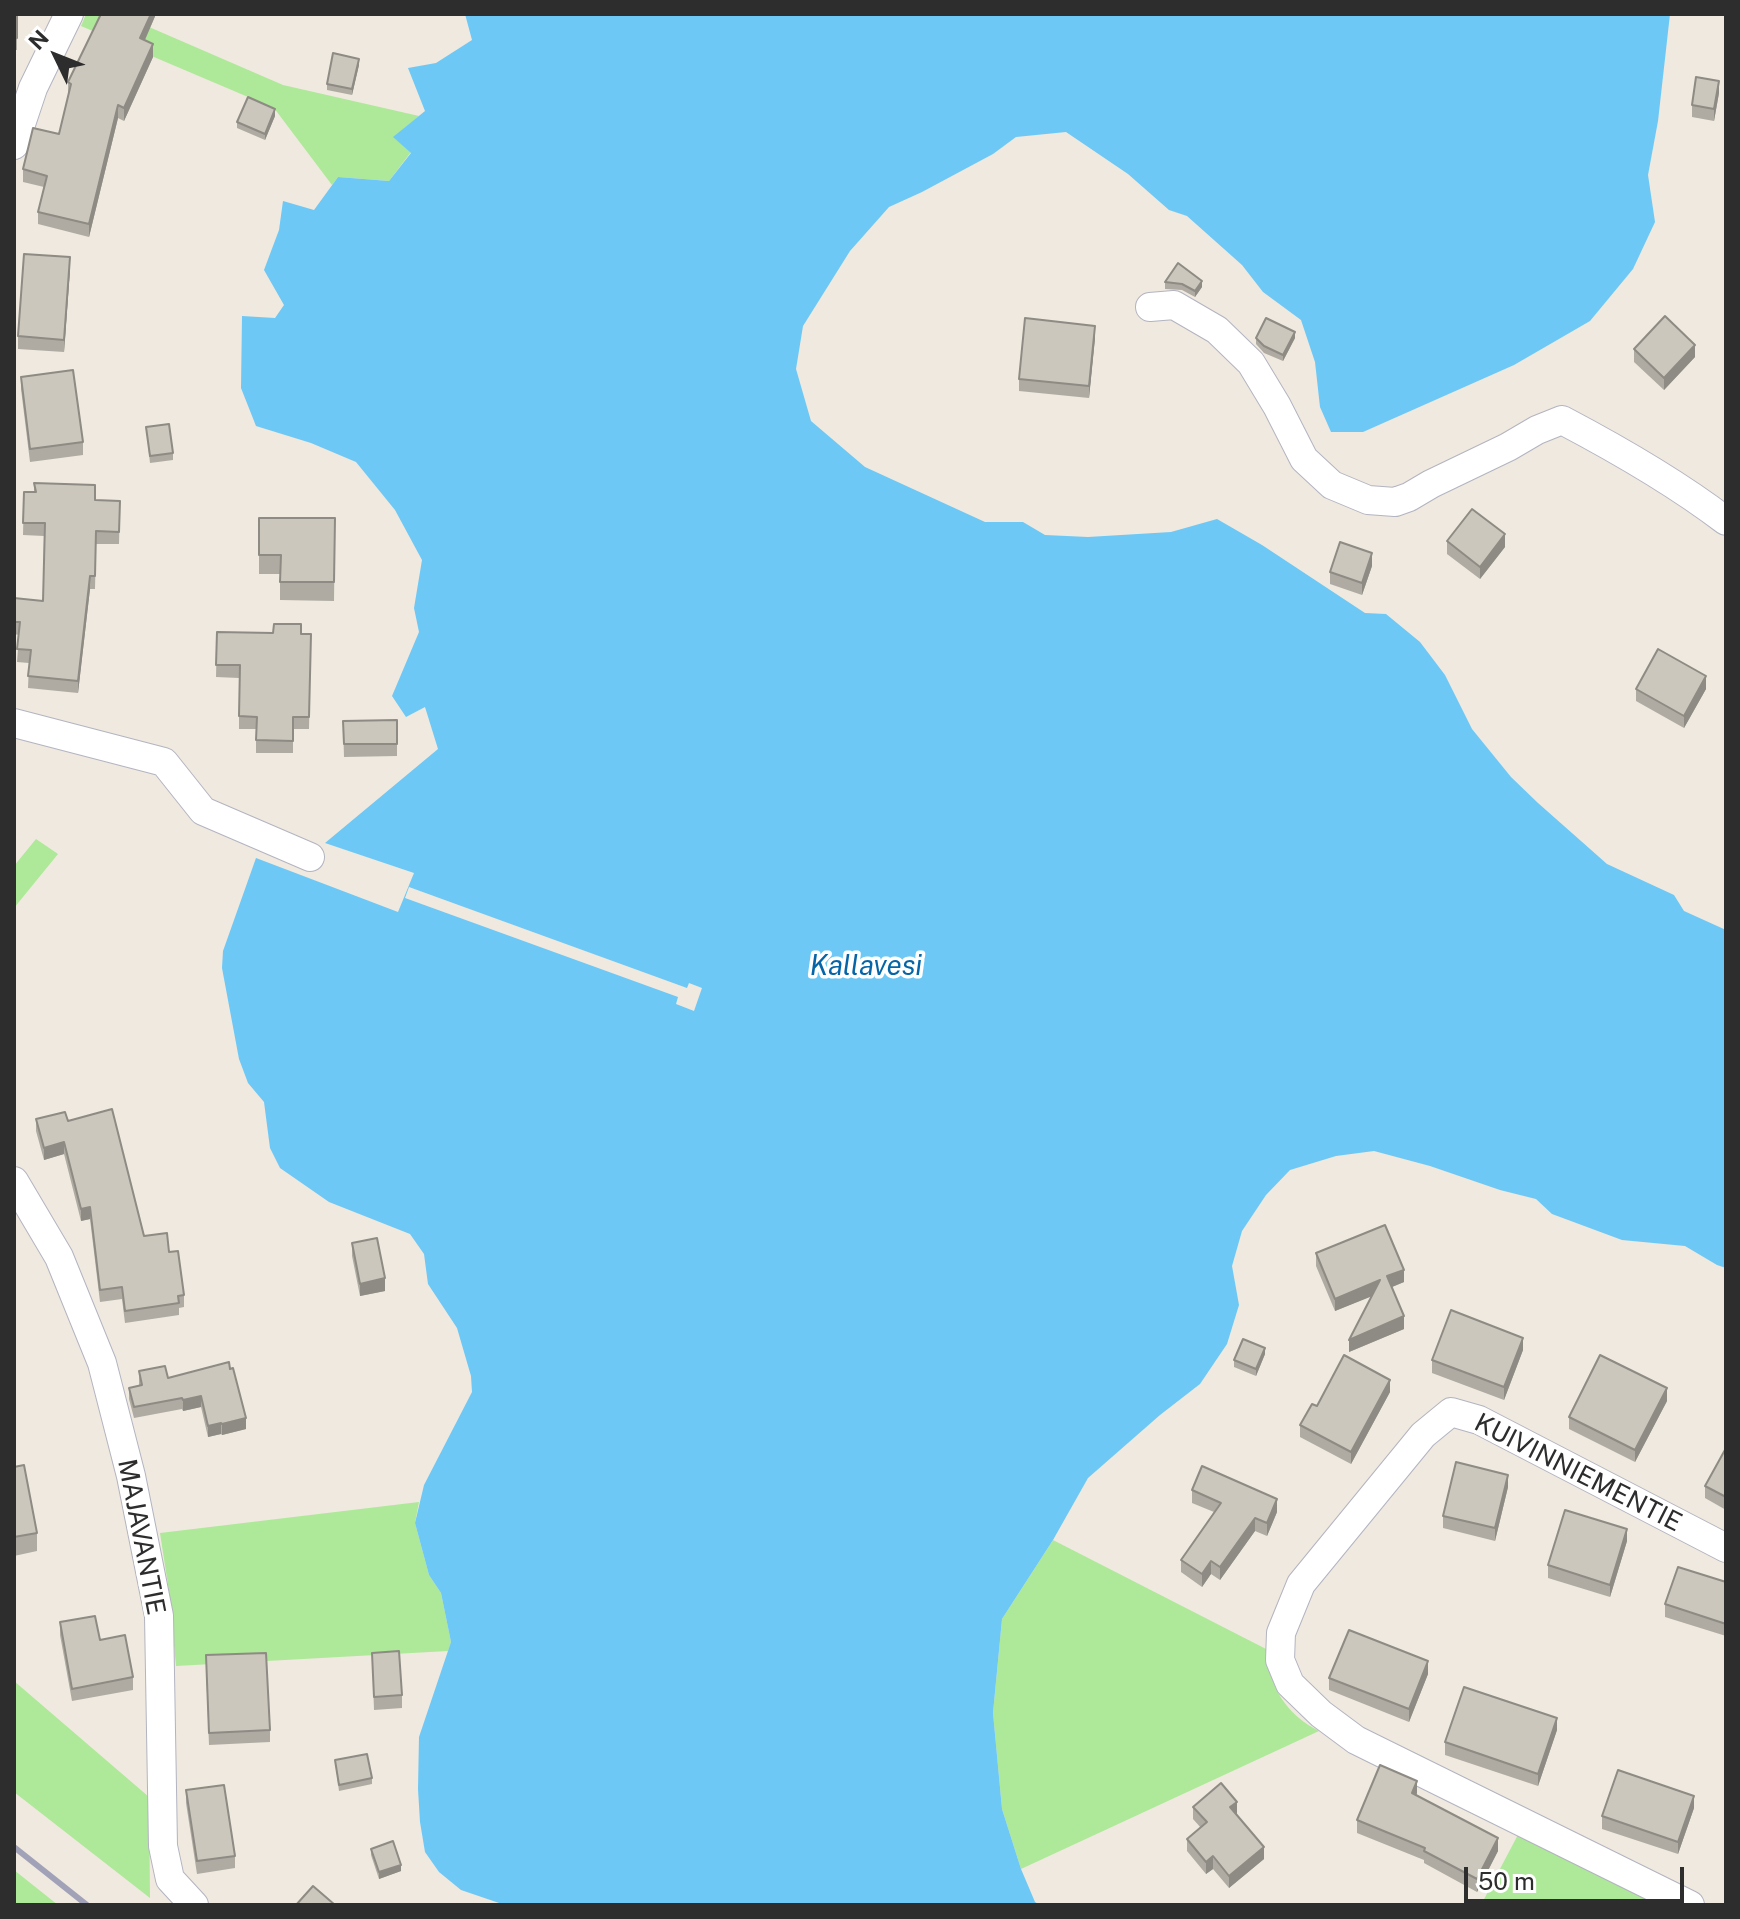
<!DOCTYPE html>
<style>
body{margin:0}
#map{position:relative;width:1740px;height:1919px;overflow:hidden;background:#efe9df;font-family:"Public Sans",sans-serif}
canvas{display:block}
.frame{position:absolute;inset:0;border:16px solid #2d2d2d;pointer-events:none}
.north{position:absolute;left:16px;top:16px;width:80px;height:80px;-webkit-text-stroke:6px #fff;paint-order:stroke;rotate:313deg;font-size:22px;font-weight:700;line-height:32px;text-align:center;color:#2d2d2d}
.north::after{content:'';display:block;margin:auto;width:28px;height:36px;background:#2d2d2d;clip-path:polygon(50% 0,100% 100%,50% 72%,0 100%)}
.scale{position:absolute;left:1464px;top:1867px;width:220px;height:36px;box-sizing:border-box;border:4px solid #2d2d2d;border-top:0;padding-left:10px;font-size:24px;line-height:28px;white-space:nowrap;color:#2d2d2d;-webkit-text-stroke:6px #fff;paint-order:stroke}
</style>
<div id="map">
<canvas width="1740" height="1919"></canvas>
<div class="frame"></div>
<div class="north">N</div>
<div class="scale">50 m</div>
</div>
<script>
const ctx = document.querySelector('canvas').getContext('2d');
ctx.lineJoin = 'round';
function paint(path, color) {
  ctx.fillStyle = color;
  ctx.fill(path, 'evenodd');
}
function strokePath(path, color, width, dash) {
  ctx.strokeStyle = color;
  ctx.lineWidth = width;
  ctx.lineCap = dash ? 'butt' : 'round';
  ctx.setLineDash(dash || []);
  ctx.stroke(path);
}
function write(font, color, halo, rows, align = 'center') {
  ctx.font = font + ' "Public Sans",sans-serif';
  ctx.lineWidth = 7;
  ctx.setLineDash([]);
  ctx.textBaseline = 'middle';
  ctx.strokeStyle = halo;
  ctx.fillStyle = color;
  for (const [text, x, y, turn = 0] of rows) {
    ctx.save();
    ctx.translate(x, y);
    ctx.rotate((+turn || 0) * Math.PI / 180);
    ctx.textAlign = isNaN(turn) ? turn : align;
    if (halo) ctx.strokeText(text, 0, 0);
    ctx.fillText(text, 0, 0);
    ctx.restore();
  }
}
paint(new Path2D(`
 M86,14H119L283,85L419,116L394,137L411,152L389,181L338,177L332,185L274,108L81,26Z
 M36,839L58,854L14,908V866Z
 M419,1502L415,1523L429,1575L441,1593L451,1642L448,1651L176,1666L169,1591L160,1533Z
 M1053,1540L1268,1650C1268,1687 1287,1715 1319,1731L1021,1869L1002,1809L993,1713L1002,1619Z
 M14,1681L149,1797L150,1898L14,1792Z
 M1521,1829L1672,1905H1481Z
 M14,1870L58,1905H14Z`), '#aee899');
paint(new Path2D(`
 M465,14H1670L1658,121L1648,175L1655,222L1633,269L1590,321L1514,365L1363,432H1331L1320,407L1315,362L1301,320L1263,292L1242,265L1187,216L1169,210L1128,174L1066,132L1016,137L993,154L922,192L889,207L850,251L803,326L796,369L811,421L865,467L985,522H1023L1045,535L1088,537L1171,532L1217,519L1262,545L1365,613L1386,614L1420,642L1445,675L1472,729L1511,777L1538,803L1607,864L1674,895L1684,911L1726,930V1268L1717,1265L1685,1246L1622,1240L1552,1214L1536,1199L1500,1190L1430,1166L1374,1151L1336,1156L1290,1170L1266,1195L1242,1231L1232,1266L1239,1305L1227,1344L1200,1384L1160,1415L1088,1478L1053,1540L1002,1619L993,1713L1002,1809L1021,1869L1035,1902L1040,1905H505L461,1890L439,1872L425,1852L420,1822L418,1789L419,1737L451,1642L441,1593L429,1575L415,1523L424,1485L472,1392L471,1376L457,1328L428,1284L424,1254L410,1234L329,1202L280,1168L270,1148L264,1102L248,1083L239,1059L222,968L223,951L256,858L398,912L414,873L325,843L438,749L425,707L406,717L392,696L419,632L414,608L422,560L395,510L356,462L311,443L256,426L241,388L242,316L275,318L284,305L264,270L279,230L283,201L314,210L338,177L389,181L411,153L393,137L425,111L408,68L436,63L472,40Z`), '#6dc8f5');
paint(new Path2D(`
 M409,887L687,988L689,983L702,988L694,1011L676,1004L678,997L405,898Z`), '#efe9df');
const minor = new Path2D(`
 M14,145L33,88L69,14
 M1150,307L1174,305L1217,330L1251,363L1277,406L1304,459L1332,485L1368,500L1395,502L1409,497L1431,484L1508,447L1537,430L1562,420C1619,450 1675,482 1726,521
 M14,723L164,762L203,811L310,857
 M14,1181L59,1257L102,1363L131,1476L159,1616L163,1846L170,1879L194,1905
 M1690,1905L1356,1740L1321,1714L1290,1684L1280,1660L1281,1633L1301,1584L1423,1435L1451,1412L1479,1420L1726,1548`);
strokePath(minor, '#b3b4c1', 30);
strokePath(minor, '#fff', 28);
strokePath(new Path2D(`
 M14,1847L87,1905`), '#a1a2b8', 6);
paint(new Path2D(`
 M14,14H17V50H14Z
 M101,14H156L145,40L153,57L124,121L118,118L89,237L38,224V212L44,187L23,182V169L59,134L68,95V82Z
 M359,65L352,95L327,90V84Z
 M1719,93L1714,121L1692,117V105Z
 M275,116L265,140L237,128V122Z
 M1178,263L1202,287L1195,297L1182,290L1165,289V282Z
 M70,269L64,352L18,349V336Z
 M1095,338L1089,398L1019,391V379Z
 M1256,338H1295L1283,361L1264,353L1256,344Z
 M1634,349L1695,357L1664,390L1634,362Z
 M21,377L83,442V455L30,462L21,389Z
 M146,427L173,453V460L150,463Z
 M34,483L95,500L120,501L119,544H96L95,589H90L78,693L28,688L29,663L17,662L19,635L14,634V602L43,601L44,536L23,535L24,492H34Z
 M259,518H335L334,601L280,600V574H259Z
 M1447,541L1505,547L1480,579L1447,554Z
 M1372,566L1362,595L1330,584V572Z
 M217,632L311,634L309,729H293V753H256V729H239V678L216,677Z
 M1636,689H1706L1684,728L1636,701Z
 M397,720V756L344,757L343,721Z
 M36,1119L68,1121L144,1236L169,1252L184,1295V1307L179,1308V1315L125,1323L122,1299L100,1302L90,1219L81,1221L64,1154L44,1160L36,1131Z
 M352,1243L385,1291L360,1296L352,1256Z
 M1316,1253L1404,1282L1392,1287L1404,1329L1349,1352L1371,1296L1335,1311L1316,1266Z
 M1523,1350L1504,1400L1432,1373V1360Z
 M1265,1354L1256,1376L1234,1367V1360Z
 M229,1362L246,1429L222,1435L221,1434L208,1437L201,1407L183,1411L182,1409L134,1418L129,1399V1388L139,1386V1371L168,1378Z
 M1390,1392L1351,1464L1300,1437V1425L1317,1406Z
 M1667,1401L1635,1462L1569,1429V1417Z
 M1726,1448V1510L1705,1498V1486Z
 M14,1467L37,1533V1551L14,1556Z
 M1508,1487L1495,1541L1443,1528V1516Z
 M1192,1490L1277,1512L1267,1536L1255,1531L1220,1580L1211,1574L1202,1587L1181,1572V1560L1214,1512L1192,1503Z
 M1627,1541L1610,1597L1548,1578V1565Z
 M1726,1582V1636L1665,1617V1604Z
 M60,1622L100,1640L133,1677V1690L72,1701L60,1635Z
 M372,1653L402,1695V1708L374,1710Z
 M206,1668L270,1730V1742L209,1745Z
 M1428,1674L1409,1722L1329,1690V1678Z
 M1557,1730L1538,1786L1445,1755V1742Z
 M335,1760L372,1778V1784L339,1791Z
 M186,1790L235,1856V1868L197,1874L186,1803Z
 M1417,1793V1795L1498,1851L1477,1892L1424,1863V1860L1357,1833V1820Z
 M1193,1807L1237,1814L1236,1815L1264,1859L1229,1888L1213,1869L1206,1874L1187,1851V1839L1201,1828L1193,1819Z
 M1694,1808L1678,1854L1602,1829V1816Z
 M371,1849L401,1871L379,1879L371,1855Z`), '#afaba3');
paint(new Path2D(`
 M151,14H156L140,51V38Z
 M153,44V57L124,121V108Z
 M359,59V65L352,95V89Z
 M1719,81V93L1714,121V109Z
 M118,105V118L89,237V224Z
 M275,109V116L265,140V134Z
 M70,257V269L64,352V340Z
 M1202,281V287L1195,297V291Z
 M1095,326V338L1089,398V386Z
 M1295,332V338L1283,361V355Z
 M1695,345V357L1664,390V378Z
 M1505,534V547L1480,579V567Z
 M1372,553V566L1362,595V583Z
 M90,576V589L78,693V681Z
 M1706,676V689L1684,728V716Z
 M64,1142V1154L44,1160V1148Z
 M90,1207V1219L81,1221V1209Z
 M1404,1270V1282L1387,1289V1276Z
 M385,1278V1291L360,1296V1284Z
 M1380,1280V1293L1335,1311V1299Z
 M1404,1316V1329L1349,1352V1340Z
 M1523,1338V1350L1504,1400V1387Z
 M1265,1348V1354L1256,1376V1369Z
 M1390,1380V1392L1351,1464V1452Z
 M1667,1388V1401L1635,1462V1450Z
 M201,1396V1407L183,1411V1400Z
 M246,1418V1429L222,1435V1424Z
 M221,1423V1434L208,1437V1426Z
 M1508,1475V1487L1495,1541V1528Z
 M1277,1499V1512L1267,1536V1523Z
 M1255,1518V1531L1220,1580V1567Z
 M1627,1529V1541L1610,1597V1585Z
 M1211,1561V1574L1202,1587V1574Z
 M1428,1661V1674L1409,1722V1709Z
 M1557,1718V1730L1538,1786V1774Z
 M1417,1781V1793L1412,1805V1793Z
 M1694,1796V1808L1678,1854V1842Z
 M1237,1802V1814L1230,1820V1807Z
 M1498,1838V1851L1477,1892V1879Z
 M1264,1847V1859L1229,1888V1876Z
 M1213,1856V1869L1206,1874V1862Z
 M401,1865V1871L379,1879V1872Z`), '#8e8b84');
const building = new Path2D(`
 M14,14H17V38L14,39Z
 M101,14H151L140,38L153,44L124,108L118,105L89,224L38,212L47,176L23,169L33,128L59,134L71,84L68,82Z
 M333,53L359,59L352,89L327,84Z
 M1696,77L1719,81L1714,109L1692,105Z
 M248,97L275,109L265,134L237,122Z
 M24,254L70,257L64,340L18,336Z
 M1178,263L1202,281L1195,291L1182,284L1165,282Z
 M1665,316L1695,345L1664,378L1634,349Z
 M1025,318L1095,326L1089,386L1019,379Z
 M1266,318L1295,332L1283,355L1264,346L1256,338Z
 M73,370L83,442L30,449L21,377Z
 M169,424L173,453L150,456L146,427Z
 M34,483L95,485V500L120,501L119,532L96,531L95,576H90L78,681L28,676L31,650L17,649L20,622H14V598L43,601L45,523H23L24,492H36Z
 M1472,509L1505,534L1480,567L1447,541Z
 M259,518H335L334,582H280L281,555H259Z
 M1340,542L1372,553L1362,583L1330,572Z
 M274,624H301V634H311L309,717H293V741L256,740L257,717L239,716L240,665H216L217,632L273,633Z
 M1658,649L1706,676L1684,716L1636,689Z
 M397,720V744H344L343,721Z
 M112,1109L144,1236L167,1233L169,1252L178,1251L184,1295L178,1296L179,1303L125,1311L122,1287L100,1290L90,1207L81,1209L64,1142L44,1148L36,1119L65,1112L68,1121Z
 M1385,1225L1404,1270L1387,1276L1404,1316L1349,1340L1380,1280L1335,1299L1316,1253Z
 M377,1238L385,1278L360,1284L352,1243Z
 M1451,1310L1523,1338L1504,1387L1432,1360Z
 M1243,1339L1265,1348L1256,1369L1234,1360Z
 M1344,1355L1390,1380L1351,1452L1300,1425L1312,1404L1317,1406Z
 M1600,1355L1667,1388L1635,1450L1569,1417Z
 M229,1362L230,1369L233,1368L246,1418L222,1424L221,1423L208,1426L201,1396L183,1400L182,1398L134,1407L129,1388L142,1385L139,1371L165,1366L168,1378Z
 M1726,1448V1497L1705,1486Z
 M1456,1462L1508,1475L1495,1528L1443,1516Z
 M24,1465L37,1533L14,1537V1467Z
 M1202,1466L1277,1499L1267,1523L1255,1518L1220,1567L1211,1561L1202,1574L1181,1560L1221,1503L1192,1490Z
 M1565,1510L1627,1529L1610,1585L1548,1565Z
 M1678,1567L1726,1582V1624L1665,1604Z
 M95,1616L100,1640L125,1635L133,1677L72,1689L60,1622Z
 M1349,1630L1428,1661L1409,1709L1329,1678Z
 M399,1651L402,1695L374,1697L372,1653Z
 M266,1653L270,1730L209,1733L206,1655Z
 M1464,1687L1557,1718L1538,1774L1445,1742Z
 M367,1754L372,1778L339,1785L335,1760Z
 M1380,1765L1417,1781L1412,1793L1498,1838L1477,1879L1424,1851L1425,1848L1357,1820Z
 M1618,1770L1694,1796L1678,1842L1602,1816Z
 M1221,1783L1237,1802L1230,1807L1264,1847L1229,1876L1213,1856L1206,1862L1187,1839L1207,1822L1193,1807Z
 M224,1785L235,1856L197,1861L186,1790Z
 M393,1841L401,1865L379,1872L371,1849Z
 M313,1886L335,1905H296Z`);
paint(building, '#cbc7bd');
strokePath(building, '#8e8b84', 2);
write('26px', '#2d2d2d', '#fff', [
 ["KUIVINNIEMENTIE",1578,1473,27],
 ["MAJAVANTIE",141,1537,79]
]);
write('italic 28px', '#0665a7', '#fff', [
 ["Kallavesi",866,966]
]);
</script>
